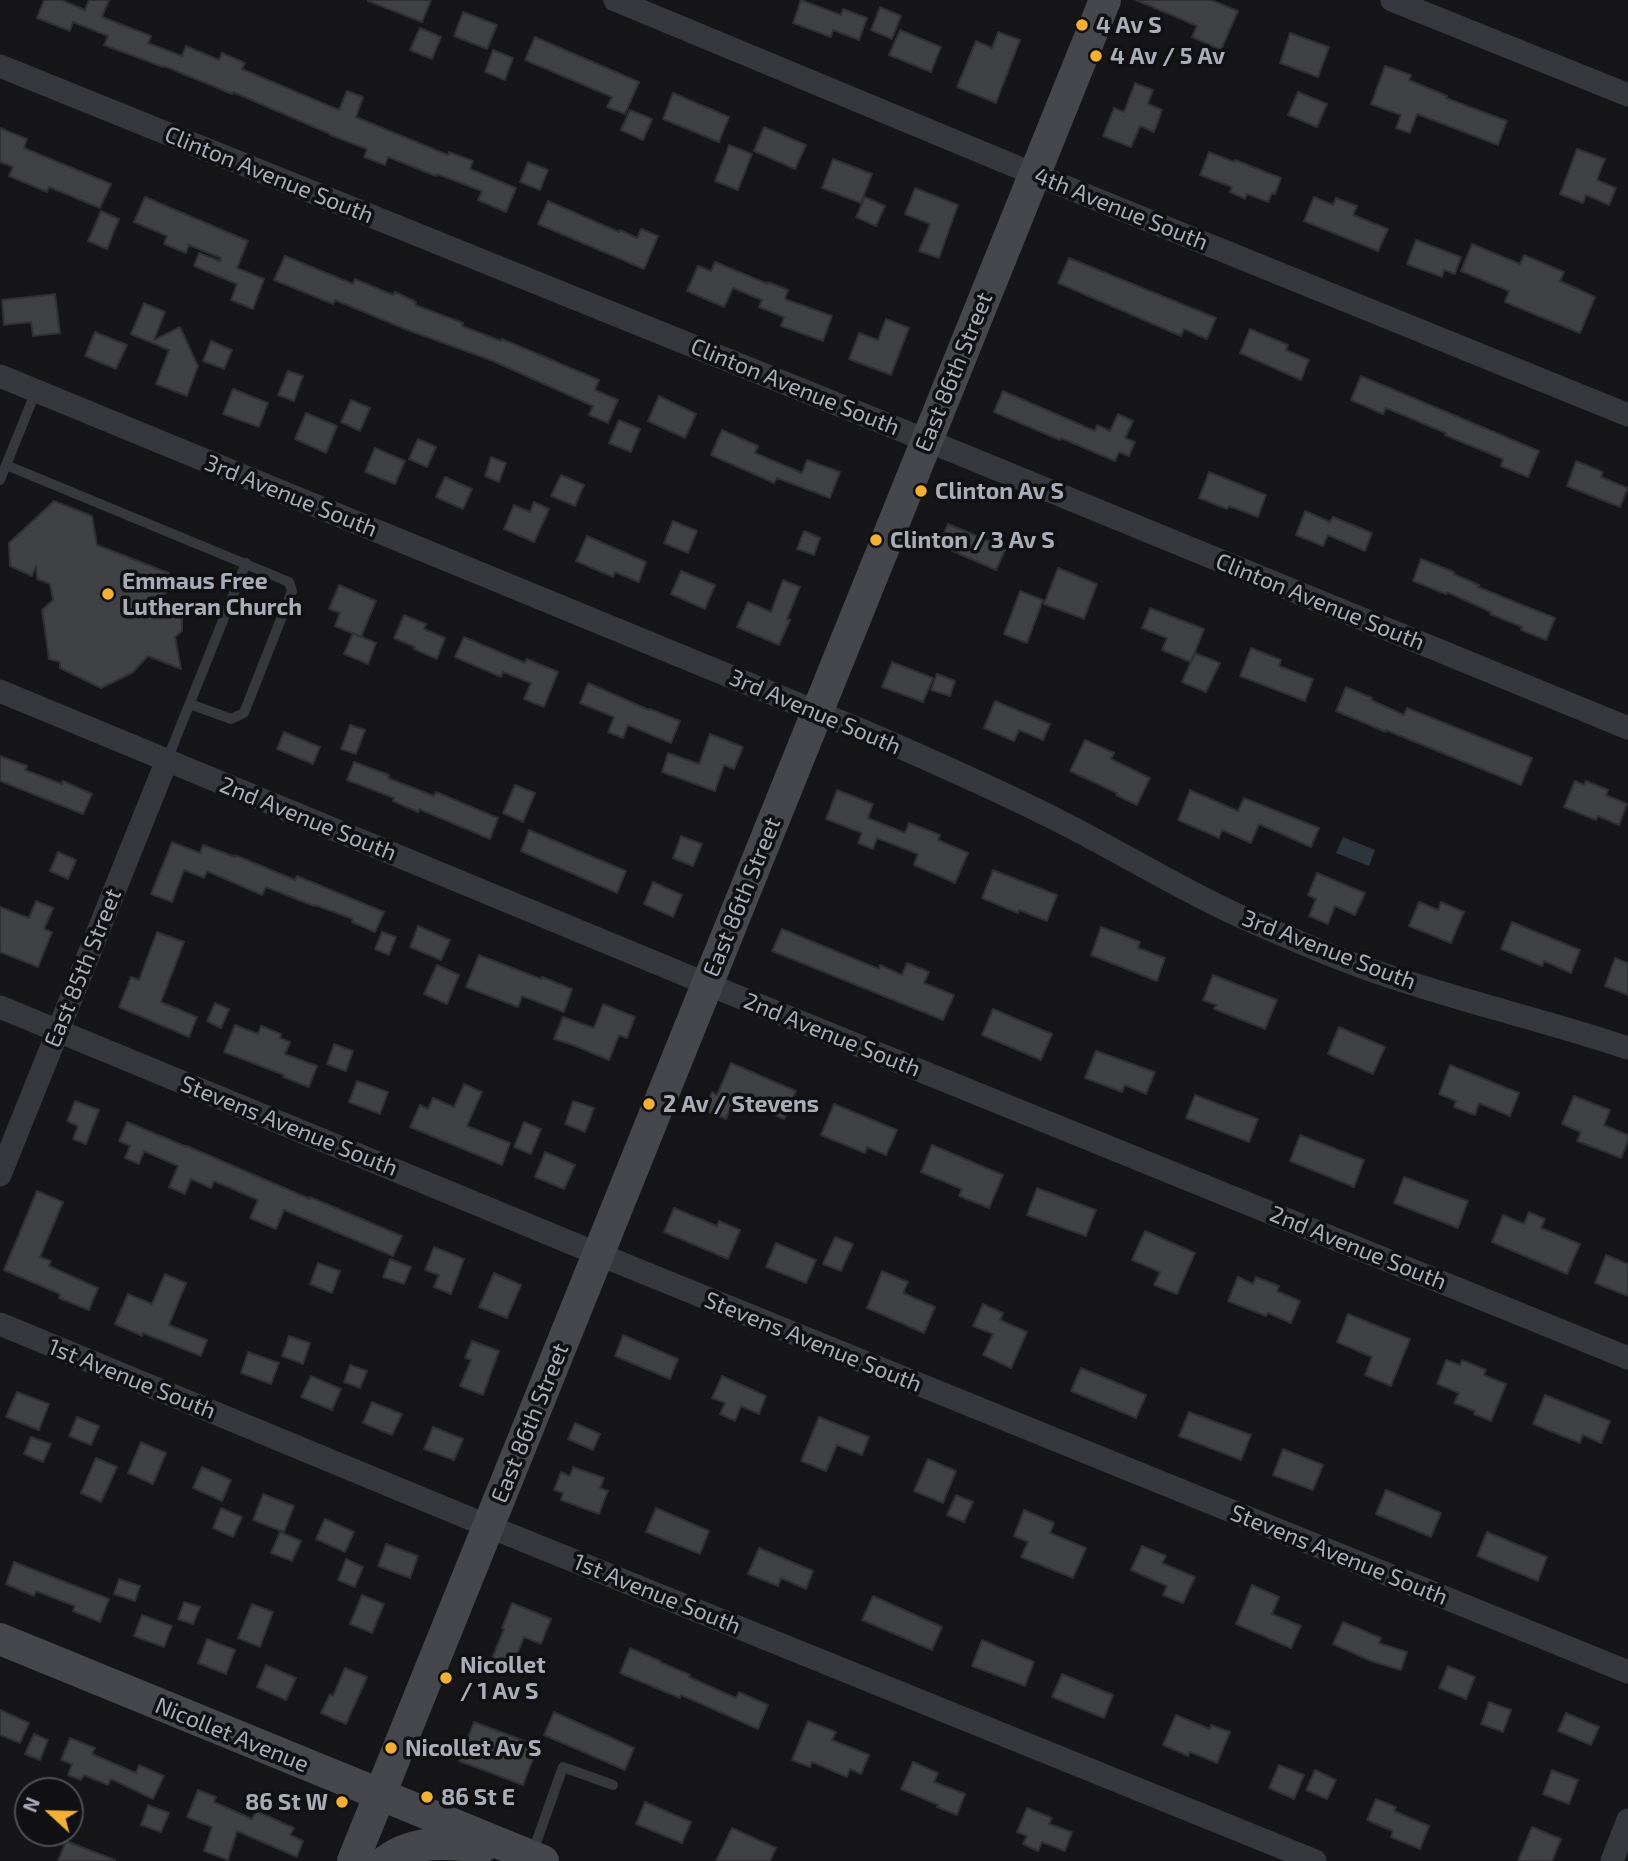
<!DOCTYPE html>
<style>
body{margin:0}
#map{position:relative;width:1628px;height:1861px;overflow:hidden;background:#161618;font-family:"Exo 2",sans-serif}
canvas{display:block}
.north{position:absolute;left:14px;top:1777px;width:70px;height:70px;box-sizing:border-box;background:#111113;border:2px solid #4d4f55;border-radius:50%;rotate:292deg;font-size:19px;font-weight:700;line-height:28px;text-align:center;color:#a8adb8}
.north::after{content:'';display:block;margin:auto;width:24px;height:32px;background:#f2b134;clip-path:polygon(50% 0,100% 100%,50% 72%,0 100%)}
</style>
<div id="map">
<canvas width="1628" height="1861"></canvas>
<div class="north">N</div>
</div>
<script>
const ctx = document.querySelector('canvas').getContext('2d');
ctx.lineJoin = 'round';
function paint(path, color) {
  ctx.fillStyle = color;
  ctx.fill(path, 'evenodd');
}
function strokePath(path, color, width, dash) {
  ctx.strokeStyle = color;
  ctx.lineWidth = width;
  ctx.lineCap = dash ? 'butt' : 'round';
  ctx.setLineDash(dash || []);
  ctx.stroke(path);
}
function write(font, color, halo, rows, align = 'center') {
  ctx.font = font + ' "Exo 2",sans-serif';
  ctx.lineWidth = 7;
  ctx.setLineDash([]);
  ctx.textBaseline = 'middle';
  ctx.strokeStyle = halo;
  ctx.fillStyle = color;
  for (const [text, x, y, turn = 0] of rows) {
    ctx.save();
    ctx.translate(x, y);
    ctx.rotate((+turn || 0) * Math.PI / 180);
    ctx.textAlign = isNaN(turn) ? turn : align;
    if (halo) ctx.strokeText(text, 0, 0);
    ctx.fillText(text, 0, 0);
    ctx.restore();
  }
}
paint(new Path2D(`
 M1343,837L1375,850L1369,866L1336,853Z`), '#2c353c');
const building = new Path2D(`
 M44,0H62L85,10L89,0H109L102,17L151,36L148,43L182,56L186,46L219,60L222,53L245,63L242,69L339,110L347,91L363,97L356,117L448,155L449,152L473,161L470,169L516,188L506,212L478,200L482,191L437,174L436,176L388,157L385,165L364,157L367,149L330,135V134L233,92L232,94L164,66L163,67L104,45L108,36L73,22L70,31L37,18Z
 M368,0H431L422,22L368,1Z
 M801,0L841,15L843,9L867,18L859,40L833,30L831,37L793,23Z
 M1136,0H1211L1238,11L1221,50L1192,37L1197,26Z
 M880,7L901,16L892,39L871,30Z
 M463,12L497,25L487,49L454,36Z
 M420,28L441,37L432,59L410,50Z
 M900,30L941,47L931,72L889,55Z
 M998,32L1020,40L996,103L957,87L976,41L992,48Z
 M1290,33L1329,47L1318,77L1280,63Z
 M535,37L639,82L625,114L607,107L612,97L525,60Z
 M493,50L513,58L505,80L485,72Z
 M1385,66L1411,75L1409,80L1447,96L1446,98L1507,121L1498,145L1417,114L1410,133L1396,128L1401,115L1371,104Z
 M1135,83L1153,90L1148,104L1162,110L1154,132L1140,126L1131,147L1103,136L1114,108L1124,112Z
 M1298,92L1327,104L1317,127L1288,115Z
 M673,93L729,117L719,142L663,119Z
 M630,110L652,119L643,140L621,130Z
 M764,127L806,145L795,169L754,151Z
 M0,128L27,139L24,148L111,184L100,208L49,187L47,192L9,176L13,167L0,162Z
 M729,145L752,154L738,190L715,181Z
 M1577,149L1605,159L1597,180L1616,188L1609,205L1586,195L1583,203L1560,194Z
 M1209,152L1234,162L1235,160L1281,178L1275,194L1272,193L1268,202L1247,194L1245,199L1230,192L1232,187L1200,175Z
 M833,159L872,174L861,203L822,188Z
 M528,162L548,170L540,190L520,182Z
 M915,188L958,205L939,258L919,251L930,224L905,214Z
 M145,197L248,241L237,268L264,279L253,309L231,300L237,284L194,266L199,253L220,261L221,258L189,245L186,253L164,244L167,236L134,222Z
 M865,197L885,206L876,226L856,217Z
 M1314,197L1333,205L1336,198L1357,206L1353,215L1388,229L1378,251L1304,221Z
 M548,201L619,232L620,230L637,238L641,229L658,236L644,269L538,224Z
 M101,211L119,219L107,249L88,241Z
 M1416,240L1461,257L1455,274L1444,270L1442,277L1407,264Z
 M1472,244L1520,264L1524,255L1564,272L1560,281L1595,297L1580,333L1505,302L1509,291L1461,271Z
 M285,256L353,284L355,279L393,295L395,292L416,302L415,305L463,323L462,326L501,341L502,339L599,380L595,390L618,400L608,423L589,415L593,406L493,361L405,329L335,300L333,304L274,280Z
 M1069,258L1216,318L1207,339L1184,329L1181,336L1058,283Z
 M715,262L768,284V282L788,290L785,299L832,316L823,341L781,326L784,317L759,307L762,300L733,288L724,307L687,291L698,266L711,271Z
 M55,294L60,333L33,336L31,322L4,325L2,300Z
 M144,303L165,312L154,340L180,327L198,366L187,396L156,384L169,350L131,334Z
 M886,319L909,328L891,375L849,359L859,333L878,340Z
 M1250,329L1288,345L1286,350L1309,360L1301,380L1240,353Z
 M95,332L127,345L116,369L85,356Z
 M211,341L232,350L224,369L203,361Z
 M288,371L303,376L294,401L278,395Z
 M1361,376L1539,451L1528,477L1501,466L1503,459L1445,435L1446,433L1386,408L1383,414L1351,400Z
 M233,389L268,403L259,427L223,414Z
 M1003,391L1095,431L1097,425L1110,431L1118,414L1133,421L1125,438L1135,442L1129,456L1119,452L1115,461L1061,438L1060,440L994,412Z
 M659,396L696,414L685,438L648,421Z
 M351,400L370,408L360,431L341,422Z
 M306,413L337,426L326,453L295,439Z
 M619,420L640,429L631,452L609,443Z
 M722,430L758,446L755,453L802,473L807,460L840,472L830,498L777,478L774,483L711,455Z
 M418,439L436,447L427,467L409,459Z
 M375,448L405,461L395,484L365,472Z
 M491,457L506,463L499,482L485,476Z
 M1576,461L1603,472L1601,477L1628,488L1620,507L1567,486Z
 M1209,472L1266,495L1258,517L1229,506L1227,509L1199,498Z
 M561,475L584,485L575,506L551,496Z
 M445,477L472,489L463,509L436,497Z
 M54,501L92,516L97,545L169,573L172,588L159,599L182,611V631L175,637L181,669L148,656L132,673L101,688L60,668V662L49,659L42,610L53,600L50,584L37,579L36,566L32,576L10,566L9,543Z
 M534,502L549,509L534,542L504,529L514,505L530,512Z
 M1305,511L1330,522L1333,517L1372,533L1365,551L1328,535L1323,546L1296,535Z
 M673,521L697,531L688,553L664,543Z
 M948,524L1006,548L996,570L939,545Z
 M804,531L820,538L814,555L797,549Z
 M587,536L646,562L639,582L615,572L613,577L576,561Z
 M1421,559L1454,572V574L1479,585L1478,587L1555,618L1546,640L1521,630L1522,627L1490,614L1491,612L1447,592L1446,594L1413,581Z
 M1058,568L1097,584L1084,619L1044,604Z
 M681,571L715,585L705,609L671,594Z
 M783,580L800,587L787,619L790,620L779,645L737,627L748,602L771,612Z
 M339,585L376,601L361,637L335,626L340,613L329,609Z
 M1020,591L1043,600L1027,643L1004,634Z
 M1150,608L1204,629L1191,662L1162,650L1167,638L1142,628Z
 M404,615L426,624L424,629L445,638L437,659L414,649L415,647L394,638Z
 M353,633L376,643L368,664L344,654Z
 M464,637L525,663L527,659L558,672L544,707L524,699L531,683L503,672L501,677L455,657Z
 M1251,648L1281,660L1279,666L1313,679L1305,701L1240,676Z
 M1195,653L1220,663L1206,692L1182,682Z
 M892,662L933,678L923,702L882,687Z
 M937,674L955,681L950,696L931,690Z
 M588,683L649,710L650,709L680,721L671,743L628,725L623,738L608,732L614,717L580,703Z
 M1346,687L1372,698L1371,700L1404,715L1407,708L1532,758L1521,785L1386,730V732L1336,711Z
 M995,701L1050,724L1043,740L1019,730L1014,741L984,728Z
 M350,725L365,730L356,754L341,749Z
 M284,732L320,747L313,764L277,749Z
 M710,734L743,747L734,769L724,765L715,791L662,772L668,753L699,764Z
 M1085,740L1114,753L1111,759L1150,778L1137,805L1116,795L1117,793L1070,771Z
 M0,756L27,766L25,770L62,784L63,781L92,794L83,814L0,781Z
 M354,762L389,775L388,778L434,796L436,792L498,818L490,839L419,809L418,812L393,801L394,798L347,780Z
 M1575,781L1584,785L1586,781L1608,790L1606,795L1627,804L1619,825L1598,816L1596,820L1564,807Z
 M515,785L535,793L523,822L503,813Z
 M837,790L873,804L868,818L905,833L909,823L940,835L938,840L968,853L955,883L914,865L918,854L877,838L873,849L858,843L862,833L826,819Z
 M1190,790L1238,811L1244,798L1319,828L1311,847L1259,824L1251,843L1222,830L1219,838L1178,820Z
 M529,830L626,871L617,893L521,851Z
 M681,836L702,844L693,866L673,858Z
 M172,842L200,853L203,845L235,857V855L295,880L297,876L384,912L375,932L352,922L353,919L315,905L314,906L266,887L262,895L207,871L204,878L184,870L172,902L151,894Z
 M58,852L76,860L68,879L50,871Z
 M993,870L1057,895L1047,921L1019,910L1018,913L982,898Z
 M1317,873L1365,893L1355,915L1335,906L1328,924L1309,916L1316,899L1308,895Z
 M653,882L682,895L673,917L644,904Z
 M36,901L53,908L44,929L52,932L38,967L0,952V907L29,918Z
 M1419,902L1438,910L1441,902L1464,912L1451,943L1409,926Z
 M1512,922L1580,950L1571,973L1544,961L1542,966L1501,949Z
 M418,926L450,940L441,960L410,947Z
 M1101,927L1140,942L1138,948L1165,958L1157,981L1091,955Z
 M782,929L879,969L880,965L902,975L907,963L929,972L924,983L954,995L943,1020L772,951Z
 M157,932L184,942L161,1002L197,1017L189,1037L119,1007L131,977L139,980Z
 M382,932L396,937L389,955L375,949Z
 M479,955L541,979L542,977L572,989L564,1012L522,996L518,1007L466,987Z
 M1615,958L1628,963V995L1605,986Z
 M437,965L459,975L447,1004L424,994Z
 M1213,975L1277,1000L1265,1029L1214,1009L1216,1005L1203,1000Z
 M215,1003L229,1009L221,1028L207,1021Z
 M603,1004L635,1017L627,1038L619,1035L609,1060L573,1045L554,1039L563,1017L594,1028Z
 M993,1009L1052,1034L1041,1060L982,1035Z
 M235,1025L258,1034L261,1026L281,1034L280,1038L290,1042L285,1054L317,1066L309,1087L283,1077L284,1075L224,1052Z
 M1339,1027L1385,1047L1373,1074L1328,1054Z
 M334,1044L353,1051L346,1071L327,1064Z
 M1096,1051L1155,1072L1146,1094L1125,1085L1122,1092L1085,1078Z
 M731,1063L796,1091L784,1119L735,1097L726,1119L704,1110L712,1092L717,1095Z
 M1450,1065L1519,1093L1510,1116L1479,1103L1475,1115L1454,1107L1456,1101L1439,1094Z
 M357,1081L388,1092L380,1114L349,1102Z
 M464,1084L482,1092L467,1126L510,1143L502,1165L410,1127L420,1105L428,1109L433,1098L454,1107Z
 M1195,1095L1258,1119L1249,1142L1186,1118Z
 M1574,1096L1610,1110L1604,1125L1628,1135V1141L1621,1158L1577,1141L1581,1132L1562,1124Z
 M75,1101L99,1110L86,1144L73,1139L78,1126L67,1121Z
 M573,1101L594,1108L585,1132L565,1124Z
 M834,1104L897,1130L886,1155L867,1147L865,1153L821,1135Z
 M127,1122L187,1147V1146L310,1199V1197L402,1236L393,1256L284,1210L276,1229L250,1218L258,1200L214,1181L211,1188L191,1179L185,1194L169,1187L178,1166L144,1151L139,1164L125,1158L130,1146L119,1141Z
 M524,1122L541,1129L531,1154L514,1147Z
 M1300,1135L1364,1160L1354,1187L1290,1161Z
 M932,1145L1003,1175L989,1208L959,1196L962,1189L921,1172Z
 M545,1152L575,1165L564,1189L535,1177Z
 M1404,1177L1468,1201L1458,1228L1394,1203Z
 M1037,1188L1096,1210L1086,1236L1027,1215Z
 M37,1191L63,1202L40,1257L51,1261L49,1266L98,1288L89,1310L59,1298L60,1294L4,1270Z
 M674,1208L717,1226L719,1221L740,1230L728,1259L664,1232Z
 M1529,1212L1545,1219L1541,1228L1580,1244L1567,1274L1492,1242L1503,1215L1524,1224Z
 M1145,1231L1195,1253L1177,1294L1154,1285L1160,1272L1132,1260Z
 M835,1237L853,1244L841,1271L823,1264Z
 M776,1243L816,1260L806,1283L766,1267Z
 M434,1247L464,1259L451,1294L434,1287L439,1275L425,1270Z
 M1606,1255L1628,1264V1296L1595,1283Z
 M390,1259L411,1267L404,1284L383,1277Z
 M318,1263L340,1271L332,1293L310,1284Z
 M882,1271L908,1282L903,1293L935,1307L924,1333L867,1308Z
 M494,1273L521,1285L507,1318L479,1307Z
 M165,1274L186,1283L169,1325L207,1340L201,1356L143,1333L142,1336L115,1324L128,1294L152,1304Z
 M1238,1277L1253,1284L1256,1277L1279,1286L1277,1291L1300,1301L1291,1323L1268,1313L1266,1316L1228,1301Z
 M983,1304L1003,1313L1000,1320L1027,1332L1011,1368L983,1355L993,1334L973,1326Z
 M1348,1314L1410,1339L1391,1386L1365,1375L1372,1357L1337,1342Z
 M623,1335L678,1359L670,1379L615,1356Z
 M289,1336L310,1343L303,1364L282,1356Z
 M472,1341L499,1351L483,1395L460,1386L471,1360L465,1358Z
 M248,1352L279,1363L271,1384L241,1373Z
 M1446,1360L1460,1365L1462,1360L1486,1370L1484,1375L1506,1384L1491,1421L1474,1414L1475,1411L1454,1403L1459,1393L1437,1384Z
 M350,1365L367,1371L360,1388L344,1382Z
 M1081,1368L1146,1395L1136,1418L1071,1391Z
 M311,1376L341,1389L332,1410L301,1397Z
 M722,1376L766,1396L759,1414L741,1406L735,1421L720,1414L725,1403L712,1398Z
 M17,1392L49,1404L39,1430L6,1417Z
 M1545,1395L1610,1421L1601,1443L1583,1435L1580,1443L1533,1424Z
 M372,1402L402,1414L392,1435L363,1423Z
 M1189,1412L1251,1435L1241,1460L1179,1436Z
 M77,1417L99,1426L91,1445L69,1436Z
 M819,1417L869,1437L862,1455L837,1445L826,1471L801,1461Z
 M575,1423L600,1434L593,1450L568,1439Z
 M433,1427L463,1439L454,1460L424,1449Z
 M31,1437L51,1444L43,1462L24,1454Z
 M141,1442L166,1453L153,1484L128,1473Z
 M1283,1449L1323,1465L1313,1490L1273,1475Z
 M96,1458L117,1467L101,1502L81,1493Z
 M928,1459L956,1471L943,1503L914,1491Z
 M202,1467L231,1480L222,1501L193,1488Z
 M573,1467L604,1478L600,1488L608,1491L599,1514L561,1500L563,1493L554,1490L561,1472L570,1476Z
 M1386,1490L1441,1513L1431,1537L1376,1514Z
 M263,1494L294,1506L284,1532L253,1520Z
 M956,1495L973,1502L964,1522L947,1515Z
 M221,1508L242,1517L233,1537L213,1528Z
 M656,1508L709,1531L700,1554L646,1532Z
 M1024,1510L1054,1523L1050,1533L1086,1548L1073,1578L1021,1557L1028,1542L1014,1536Z
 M325,1519L354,1532L345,1552L316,1539Z
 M280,1532L301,1541L292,1561L271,1553Z
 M1487,1532L1547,1557L1538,1581L1477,1556Z
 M386,1544L418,1556L410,1578L378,1566Z
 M1142,1546L1166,1556L1162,1563L1195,1577L1183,1603L1163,1595L1167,1586L1131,1570Z
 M759,1548L813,1571L806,1589L781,1578L778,1586L748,1574Z
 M346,1559L363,1567L355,1587L338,1580Z
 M14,1562L109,1599L100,1622L73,1611L75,1606L36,1591L34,1596L6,1584Z
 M119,1579L140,1586L135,1601L114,1594Z
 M1252,1585L1279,1597L1272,1614L1301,1626L1291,1648L1236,1624Z
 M362,1595L384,1604L372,1633L350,1624Z
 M873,1596L942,1627L932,1650L862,1620Z
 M184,1602L200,1607L193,1624L178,1619Z
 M512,1603L551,1619L541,1644L524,1637L511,1670L491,1661L504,1629L502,1628Z
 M252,1604L273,1612L260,1647L238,1638Z
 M142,1615L172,1626L164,1647L134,1636Z
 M1343,1622L1381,1638L1379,1643L1407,1652L1401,1670L1371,1661L1333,1644Z
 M207,1639L235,1650L226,1674L198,1663Z
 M982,1640L1034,1662L1025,1686L972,1666Z
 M630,1648L660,1661V1662L690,1675L689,1677L736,1698L739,1692L768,1705L758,1729L681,1695L680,1698L620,1673Z
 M266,1665L296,1678L286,1700L257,1687Z
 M1448,1666L1475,1677L1466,1699L1439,1688Z
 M345,1668L367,1677L346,1724L321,1713L330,1694L333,1696Z
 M1062,1674L1113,1695L1104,1718L1052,1697Z
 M1489,1702L1511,1710L1503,1732L1481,1724Z
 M0,1710L29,1723L20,1743L0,1735Z
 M554,1712L634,1748L625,1770L544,1735Z
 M1566,1713L1599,1727L1591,1745L1558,1731Z
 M1176,1715L1210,1729L1211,1725L1230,1732L1217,1763L1190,1752L1188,1756L1163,1745Z
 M808,1721L836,1732L832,1740L869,1755L861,1774L850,1769L847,1777L812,1762L810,1767L792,1760Z
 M474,1722L538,1746L523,1785L459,1761Z
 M34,1734L48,1740L40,1760L25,1754Z
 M70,1738L95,1748L92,1754L136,1773L139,1765L164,1776L153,1799L111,1779L108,1785L84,1775L81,1780L68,1775L72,1764L61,1760Z
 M913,1762L938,1773L934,1782L965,1794L957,1815L937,1807L938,1805L901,1789Z
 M1279,1765L1304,1775L1294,1799L1269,1788Z
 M1315,1770L1336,1780L1327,1799L1306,1790Z
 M1552,1770L1578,1780L1569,1804L1543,1794Z
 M198,1790L216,1797L214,1802L252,1819L256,1811L294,1828L290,1835L303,1841L297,1857L237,1831L228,1860L204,1851L212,1827L187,1817Z
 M1376,1799L1396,1807L1394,1811L1429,1826L1420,1849L1391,1837L1393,1831L1367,1820Z
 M645,1802L691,1822L682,1843L636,1824Z
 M148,1805L169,1813L161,1832L141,1825Z
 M1027,1808L1052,1818L1049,1824L1072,1832L1065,1851L1042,1842L1038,1851L1023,1844L1027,1836L1017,1832Z
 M1532,1827L1561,1839L1552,1861H1518Z
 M732,1828L776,1848L770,1861H716Z
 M66,1841L115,1860V1861H58Z`);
paint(building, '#404145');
strokePath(building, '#303034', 2);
strokePath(new Path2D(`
 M6,465L289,582L292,591L244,713L231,719L190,704
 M0,480L36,391
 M167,760L246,563
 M532,1854L563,1767L613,1785`), '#37383d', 10);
strokePath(new Path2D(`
 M615,0L1034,174L1628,415
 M1392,0L1628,95
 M0,66L943,447L1628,728
 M0,376L868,733C934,762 1001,791 1065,824C1131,858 1194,897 1262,926C1296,941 1330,956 1365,968C1451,999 1541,1019 1628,1048
 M0,691L707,984L1628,1358
 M0,1007L598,1254L1628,1672
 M0,1175L167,760
 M0,1324L488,1526L1315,1861
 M1612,1861L1628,1820`), '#37383d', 23);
strokePath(new Path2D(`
 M0,1639L543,1861
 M353,1861L1105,0
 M386,1861C415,1839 449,1843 482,1847`), '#45474d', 32);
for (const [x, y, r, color] of [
 [1082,25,7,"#f2b134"],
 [1096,56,7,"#f2b134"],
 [921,491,7,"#f2b134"],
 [876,540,7,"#f2b134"],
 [108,594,7,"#f2b134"],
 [649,1104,7,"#f2b134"],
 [446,1678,7,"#f2b134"],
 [391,1748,7,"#f2b134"],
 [427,1797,7,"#f2b134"],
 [342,1802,7,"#f2b134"]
]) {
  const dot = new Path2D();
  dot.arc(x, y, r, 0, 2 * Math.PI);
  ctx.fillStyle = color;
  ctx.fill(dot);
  strokePath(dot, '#111113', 2.5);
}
write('bold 23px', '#a8adb8', '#111113', [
 ["4 Av S",1096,25],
 ["4 Av / 5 Av",1110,56],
 ["Clinton Av S",935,491],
 ["Clinton / 3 Av S",890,540],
 ["Emmaus Free",122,581],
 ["Lutheran Church",122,607],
 ["2 Av / Stevens",663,1104],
 ["Nicollet",460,1665],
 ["/ 1 Av S",460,1691],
 ["Nicollet Av S",405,1748],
 ["86 St E",441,1797],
 ["86 St W",328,1802,"right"]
], 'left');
write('23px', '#a8adb8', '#111113', [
 ["Clinton Avenue South",269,175,22],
 ["4th Avenue South",1121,209,22],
 ["East 86th Street",954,372,-68],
 ["Clinton Avenue South",795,387,22],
 ["3rd Avenue South",291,496,22],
 ["Clinton Avenue South",1320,602,22],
 ["3rd Avenue South",815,712,23],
 ["2nd Avenue South",308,819,22],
 ["East 86th Street",742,897,-68],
 ["3rd Avenue South",1329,950,21],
 ["East 85th Street",83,968,-68],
 ["2nd Avenue South",832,1035,22],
 ["Stevens Avenue South",289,1126,22],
 ["2nd Avenue South",1358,1248,22],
 ["Stevens Avenue South",813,1342,22],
 ["1st Avenue South",132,1379,22],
 ["East 86th Street",530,1423,-68],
 ["Stevens Avenue South",1339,1555,22],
 ["1st Avenue South",657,1594,22],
 ["Nicollet Avenue",232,1735,22]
]);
</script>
